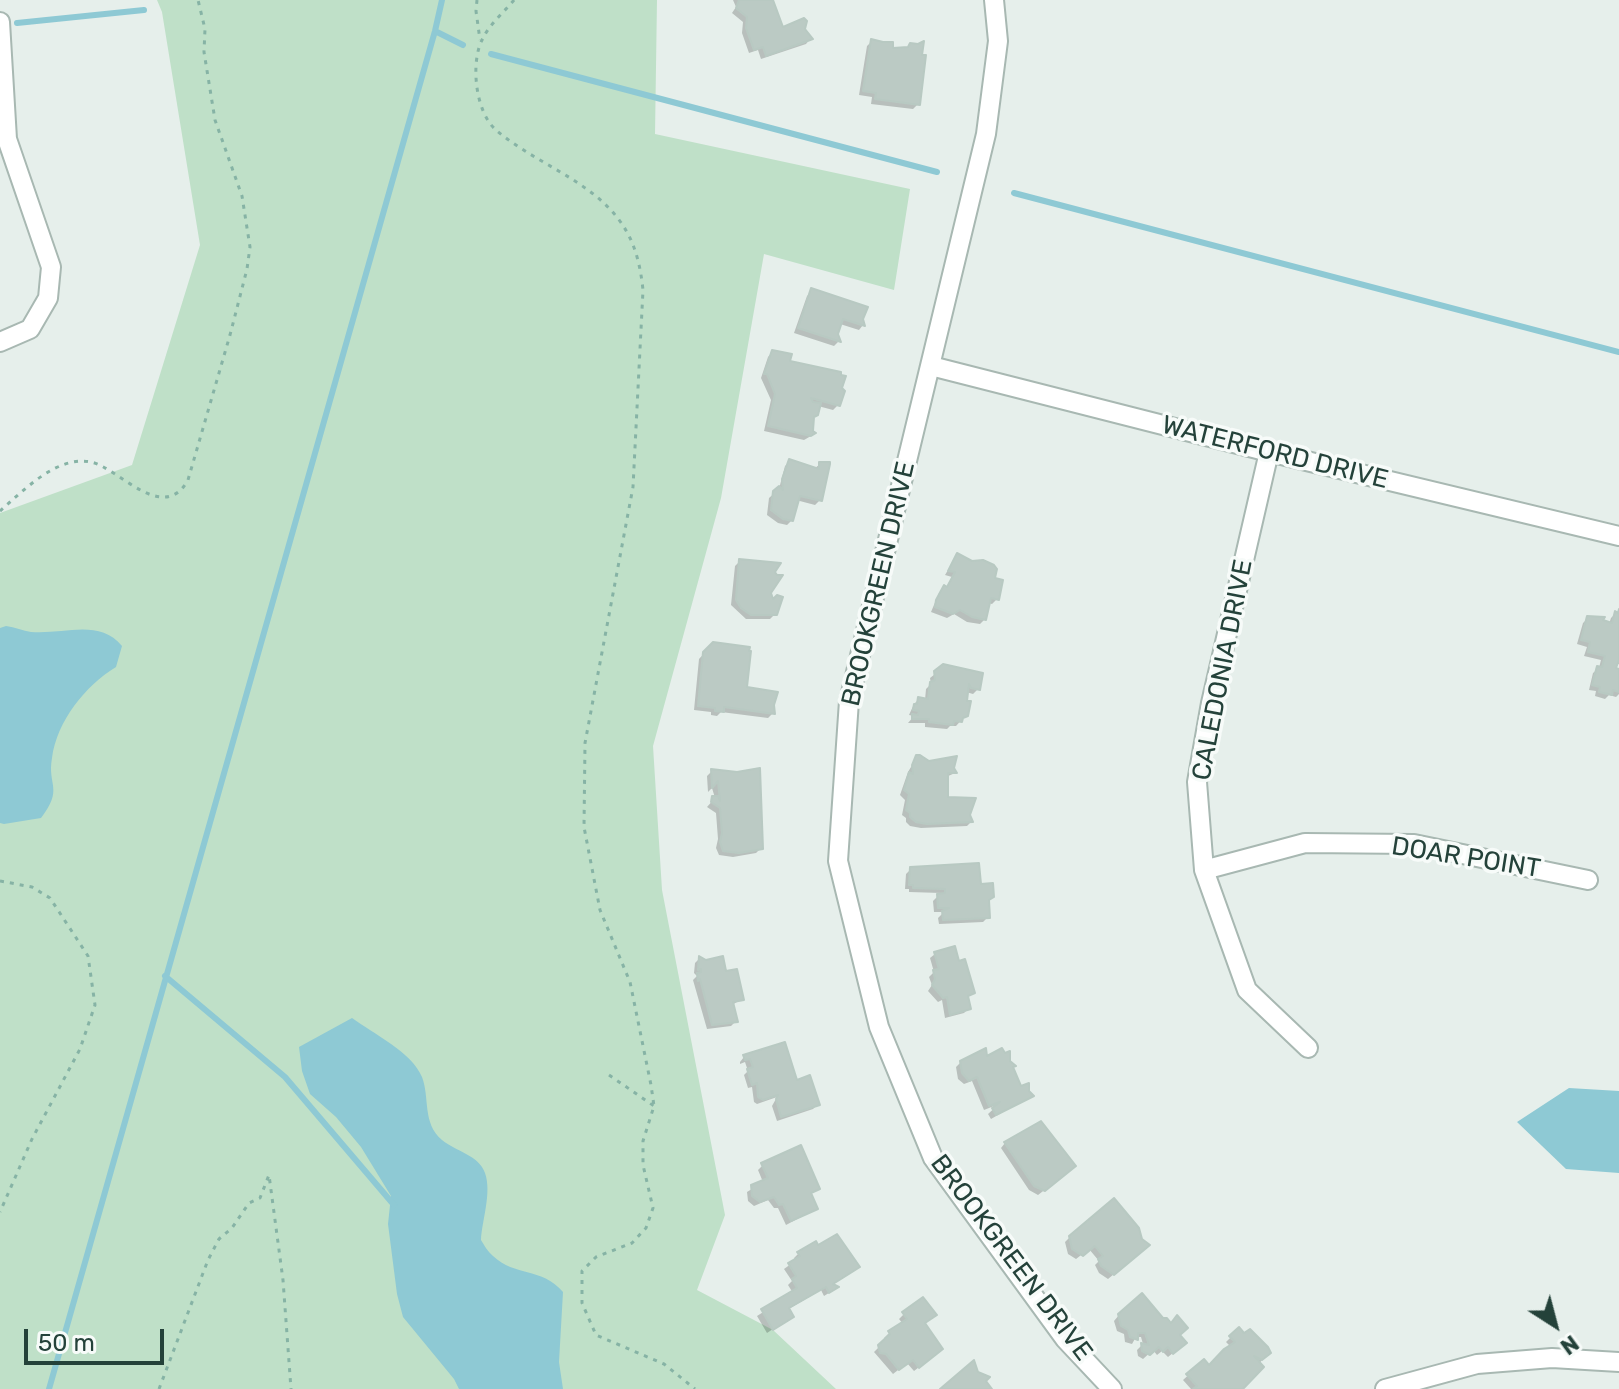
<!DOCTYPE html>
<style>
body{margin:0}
#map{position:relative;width:1619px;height:1389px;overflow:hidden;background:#e6efeb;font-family:Rubik,sans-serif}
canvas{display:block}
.north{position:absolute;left:1515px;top:1285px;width:80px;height:80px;-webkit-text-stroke:6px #f7fbf9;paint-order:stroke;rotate:144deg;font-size:22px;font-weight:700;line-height:32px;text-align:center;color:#24423a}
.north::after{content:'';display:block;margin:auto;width:28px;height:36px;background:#24423a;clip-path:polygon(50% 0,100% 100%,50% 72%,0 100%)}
.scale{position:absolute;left:24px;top:1329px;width:140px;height:36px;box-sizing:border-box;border:4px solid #24423a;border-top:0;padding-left:10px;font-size:24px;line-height:28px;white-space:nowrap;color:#24423a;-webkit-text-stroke:6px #f7fbf9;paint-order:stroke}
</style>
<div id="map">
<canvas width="1619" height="1389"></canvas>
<div class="north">N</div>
<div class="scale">50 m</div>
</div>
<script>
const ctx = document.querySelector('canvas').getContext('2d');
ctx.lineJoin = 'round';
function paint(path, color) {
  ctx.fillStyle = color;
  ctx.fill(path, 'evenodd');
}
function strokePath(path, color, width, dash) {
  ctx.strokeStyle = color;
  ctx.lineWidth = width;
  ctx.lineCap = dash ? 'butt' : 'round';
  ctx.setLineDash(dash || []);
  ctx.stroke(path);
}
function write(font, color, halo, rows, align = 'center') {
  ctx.font = font + ' Rubik,sans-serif';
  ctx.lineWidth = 7;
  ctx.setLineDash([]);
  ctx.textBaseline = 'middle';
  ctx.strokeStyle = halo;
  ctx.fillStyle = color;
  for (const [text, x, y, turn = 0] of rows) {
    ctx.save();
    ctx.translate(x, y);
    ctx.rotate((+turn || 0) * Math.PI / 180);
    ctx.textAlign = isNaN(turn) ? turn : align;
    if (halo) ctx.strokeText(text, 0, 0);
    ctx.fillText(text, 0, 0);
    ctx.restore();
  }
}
paint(new Path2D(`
 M157,0H657L655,134L910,189L894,290L764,254L721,498L653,746L662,890L725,1215L697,1290L773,1330L836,1389H0V513L132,465L200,245L162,12Z`), '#bfe0c8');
paint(new Path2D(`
 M6,626C15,627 23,631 31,632C63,635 99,618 122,646L116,667C85,686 57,721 52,758C47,786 64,788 41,818L4,824L0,823V628Z
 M352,1018C372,1033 412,1052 422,1077C430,1098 422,1123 442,1140C455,1151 479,1155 485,1173C492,1193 482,1220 481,1240C484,1245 488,1252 493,1256C515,1277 542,1267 563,1292L559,1362L563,1389H459L454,1379L403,1317L397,1294L388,1224L391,1196L361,1147L336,1117L310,1094L302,1071L299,1047Z
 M1569,1088L1619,1091V1173L1566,1169L1517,1122Z`), '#8ec9d4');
paint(new Path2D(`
 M733,0H772L782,29L803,30L810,39L806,44L761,59L758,50L749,53L742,33L743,22L732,13L736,7Z
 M872,41L891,50L920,56L918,104L913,109L871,104L872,97L859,95L867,46Z
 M812,291L861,319L863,325L859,330L840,324L836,334L838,342L834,346L794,333L807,296Z
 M772,352L838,405L833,410L818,406L812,417L811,436L804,440L764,431L771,400L761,378L768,357Z
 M790,461L814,469L820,464V500L815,505L796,500L792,520L787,525L778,523L767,515L769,498L779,489L785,466Z
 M957,555L992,580L997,599L992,604L988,603L985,619L980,624L967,622L954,614L947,618L931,612L939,593L946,588L952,577L945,575Z
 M740,561L773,572L769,593L775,614L770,619H746L731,605L735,566Z
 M1619,610V664H1615L1614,670L1619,671V694L1616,697L1609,695L1605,699L1595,696L1596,691L1589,690L1593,673L1599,668L1601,660L1584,656L1587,647L1577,644L1583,623L1588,618L1609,624L1611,618Z
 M710,647L744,688L772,704L773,713L768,718L721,712L717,716L711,715V712L694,710L699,659Z
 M944,667L978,689L973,694L966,692V715L956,726H950L947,729L925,727V723H908L914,716L909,715L914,704L919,699L925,700L926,689L931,684L930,678Z
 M917,757L952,768L955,773L946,777V799L968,815L971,822L967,826L921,828L910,826L906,822V818L902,815L905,800L900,795L908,772Z
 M712,771L761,848L756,853L733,857L719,855L716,848L718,839L716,813L707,807L715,798L712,788L708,792L707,776Z
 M911,869L979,887L987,901L988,917L983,922L939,924L938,918L944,912H934L933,901L941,893L909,892V889H905L906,874Z
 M935,954L972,993L966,999L969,1008L964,1013L945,1018L942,1000L938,1002L928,991L932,985L929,977L934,972L930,958Z
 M699,959L725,974L742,999L732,1005L736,1021L731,1026L707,1029L693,980L697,976L694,973L695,963Z
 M783,1044L796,1082L818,1104L813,1109L777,1121L772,1106L777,1097L757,1104L754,1102L752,1087L748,1088L744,1075L748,1071L745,1062L740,1064V1062L744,1057Z
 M985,1059L1011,1068L1020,1089L1031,1096L991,1119L988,1114L999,1104L984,1110L972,1081L964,1084L958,1079L956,1067L961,1062Z
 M1005,1143L1069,1171L1038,1195L1029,1190L1001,1148Z
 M763,1165L818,1188L810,1195L816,1209L786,1225L778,1208H774L768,1200L754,1206L748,1201L747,1192L763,1182L758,1170Z
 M1070,1237L1143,1250L1108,1279L1099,1273L1095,1265L1099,1261L1089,1249L1076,1259L1068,1254L1065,1242Z
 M799,1253L858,1267L831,1285L832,1291L824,1296L821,1290L787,1310L791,1317L767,1333L757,1316L793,1293L788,1285L792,1281L784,1269L795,1261L794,1258Z
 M904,1314L923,1324L936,1354L914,1371L907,1363L893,1374L874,1352L886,1340L884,1338L889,1333L903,1324L899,1319Z
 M1119,1315L1177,1335L1179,1348L1168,1357L1162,1351L1157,1355L1153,1350L1143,1359L1138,1356L1137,1350L1143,1344L1141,1337H1136L1132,1344L1125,1342L1124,1334L1117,1331L1114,1321Z
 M1238,1330L1268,1353L1238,1389H1191L1183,1380L1204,1361L1209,1367L1231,1347L1226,1342Z`), '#0003');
strokePath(new Path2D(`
 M17,23L144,10
 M435,31L463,45
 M491,54L937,172
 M1014,193L1619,352
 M165,976L285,1077L394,1205
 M49,1389L435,31L442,0`), '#8ec9d4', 6);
const building = new Path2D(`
 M739,0H773L783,27L804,18L807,21L805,29L813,39L766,56L763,47L754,50L746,28L747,17L736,8Z
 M871,39L883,42H893V48L908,47L910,43L918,44L924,41L922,55H926L920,105L875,99L876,93L863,91Z
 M811,288L868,307L863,319L865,326L843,319L838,334L841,342L798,328Z
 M772,350L792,354L790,361L841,372V375L846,376L842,388L845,391L840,406L811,398L813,402L821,403L818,415L814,417L813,431L816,433L811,436L768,426L775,394L767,374H764Z
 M789,459L819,469V462H830V464L822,501L800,496L793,521L783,519L771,510L773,491L779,486L783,490L782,479Z
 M957,553L972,561L983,560L994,565L997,569L995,578L1003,580L999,600L991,598L986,620L972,617L960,610L953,614L935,607L936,600L944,585L947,587L955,572L948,571Z
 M739,559L781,563L775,572L777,575H783L771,593L773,599L777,595L783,597L777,615H751L741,608L736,600Z
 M1619,609V660L1616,668L1619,669V692L1613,690L1612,695L1599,692L1600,687L1592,685L1597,666L1602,667L1605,656L1588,652L1590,642L1581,640L1587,616L1605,617L1603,620L1612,623L1615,611L1618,613Z
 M713,642L750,647L749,651H751L747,687L778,692L774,705L775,714L724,707V712L715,711V708L698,706L703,652Z
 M943,664L983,673L980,690L971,688L969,684L967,701H971L968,716L963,718L962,722L954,721L953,725L929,722V719H912V714L918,715L919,711L913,710L914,704H917L918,697L928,699L930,682L935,680L934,671Z
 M916,755H920L929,761L957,756L954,768L957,773H948V797L976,798L970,815L973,822L927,824L916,822L910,817V813L906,810L909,794L904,790L909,772L913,774L912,765Z
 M760,768L763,849L739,853L723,851L720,842L722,833L720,808L711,802L712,796H718L720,801L718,781L712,788L711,769L737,772Z
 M979,863L981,884L993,883L994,897L989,900L990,918L943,920L942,911L949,908H938L937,894L945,893V889L913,888V885H909L910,867Z
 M955,946L959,961L965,959L975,993L968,996L971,1009L950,1015L947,997L943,998L932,985L935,979L933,970L939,969L934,952Z
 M699,956L706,960L723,956L726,971L737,969L744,1000L733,1002L738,1022L712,1025L700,979L698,981L697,973L701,972V969L698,970Z
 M785,1042L797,1080L810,1075L820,1105L781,1117L776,1099L778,1095L763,1100L758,1097L757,1083L752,1085L747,1069L753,1067L750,1059L745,1060L743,1055Z
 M986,1048L987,1056L1002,1048L1005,1053L1010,1051V1061L1016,1066L1013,1067L1021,1086L1029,1083V1091L1034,1096L996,1115L992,1108L1000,1102L989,1106L977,1077L969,1081L962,1073L960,1061Z
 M1041,1121L1076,1166L1045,1191L1034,1186L1004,1142Z
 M801,1145L820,1189L811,1193L818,1209L791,1221L783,1204L779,1205L774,1197L760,1202L752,1196L751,1185L768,1178L761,1163Z
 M1114,1198L1139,1228L1142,1239L1150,1245L1114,1275L1101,1266L1098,1259L1103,1256L1095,1246L1083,1256L1072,1249L1069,1236Z
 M837,1234L860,1267L833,1284L839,1287L829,1293L826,1287L789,1308L794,1317L773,1330L761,1309L797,1288L792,1279L796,1276L788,1263L800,1256L797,1252L816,1241L818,1245Z
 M1142,1293L1163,1318H1167L1171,1323L1177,1315L1188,1328L1180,1335L1187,1343L1173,1354L1168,1347L1163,1352L1159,1347L1150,1355L1142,1351L1141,1343L1149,1345L1145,1333H1138V1340L1130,1337L1128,1330L1121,1326L1118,1314Z
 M923,1297L937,1315L925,1323L943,1349L919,1368L913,1360L899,1370L886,1354L880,1353L878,1345L890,1334L888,1331L907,1319L902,1312Z
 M1239,1327L1244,1333L1250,1329L1268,1347L1271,1353L1262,1360L1254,1356L1264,1367L1243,1389H1193L1197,1386L1186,1374L1204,1359L1209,1365L1224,1349L1235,1342L1229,1336Z
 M974,1360L978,1372L990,1377L986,1381L992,1389H940Z`);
paint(building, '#bbcac4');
strokePath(building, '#b8c9c2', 2);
const minor = new Path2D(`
 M994,0L998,41L986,134L849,701L838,861L879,1027L933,1158L1065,1339L1112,1389
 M0,22L7,139L51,267L48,298L30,329L0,342
 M931,366L1269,452L1619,536
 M1269,452L1211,703L1197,782L1204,870L1247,990L1308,1048
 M1204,870L1305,843L1414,844L1588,880
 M1385,1389L1477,1364L1552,1358L1619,1362`);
strokePath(minor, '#a8b8b2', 22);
strokePath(new Path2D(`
 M477,0L476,11L480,40
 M514,0C504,12 490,24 483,38C470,61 475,112 496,130C533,162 585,178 616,216C634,238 640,262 643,290L633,487L585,743L584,827L600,910L630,982L651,1085L654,1106L643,1141V1165L653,1208L646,1228L632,1243L596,1257L582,1271V1303L596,1335L664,1364L695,1389
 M0,511C23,491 57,455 91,462C119,468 163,525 188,480L230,335L247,269L250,247L242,196L215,120L204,52L205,29L198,0
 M0,881L32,887L50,898L88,956L95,1005L80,1049L32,1139L0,1212
 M609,1075L654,1106
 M159,1389L208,1260L219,1239L232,1228L249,1203L260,1198L269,1175L283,1280L291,1389`), '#86b3a5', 3, [4, 6]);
strokePath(minor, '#fff', 18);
write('26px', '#24423a', '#f7fbf9', [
 ["WATERFORD DRIVE",1275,453,14],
 ["BROOKGREEN DRIVE",879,584,-77],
 ["CALEDONIA DRIVE",1223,670,-79],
 ["DOAR POINT",1466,858,9],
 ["BROOKGREEN DRIVE",1011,1258,53]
]);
</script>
